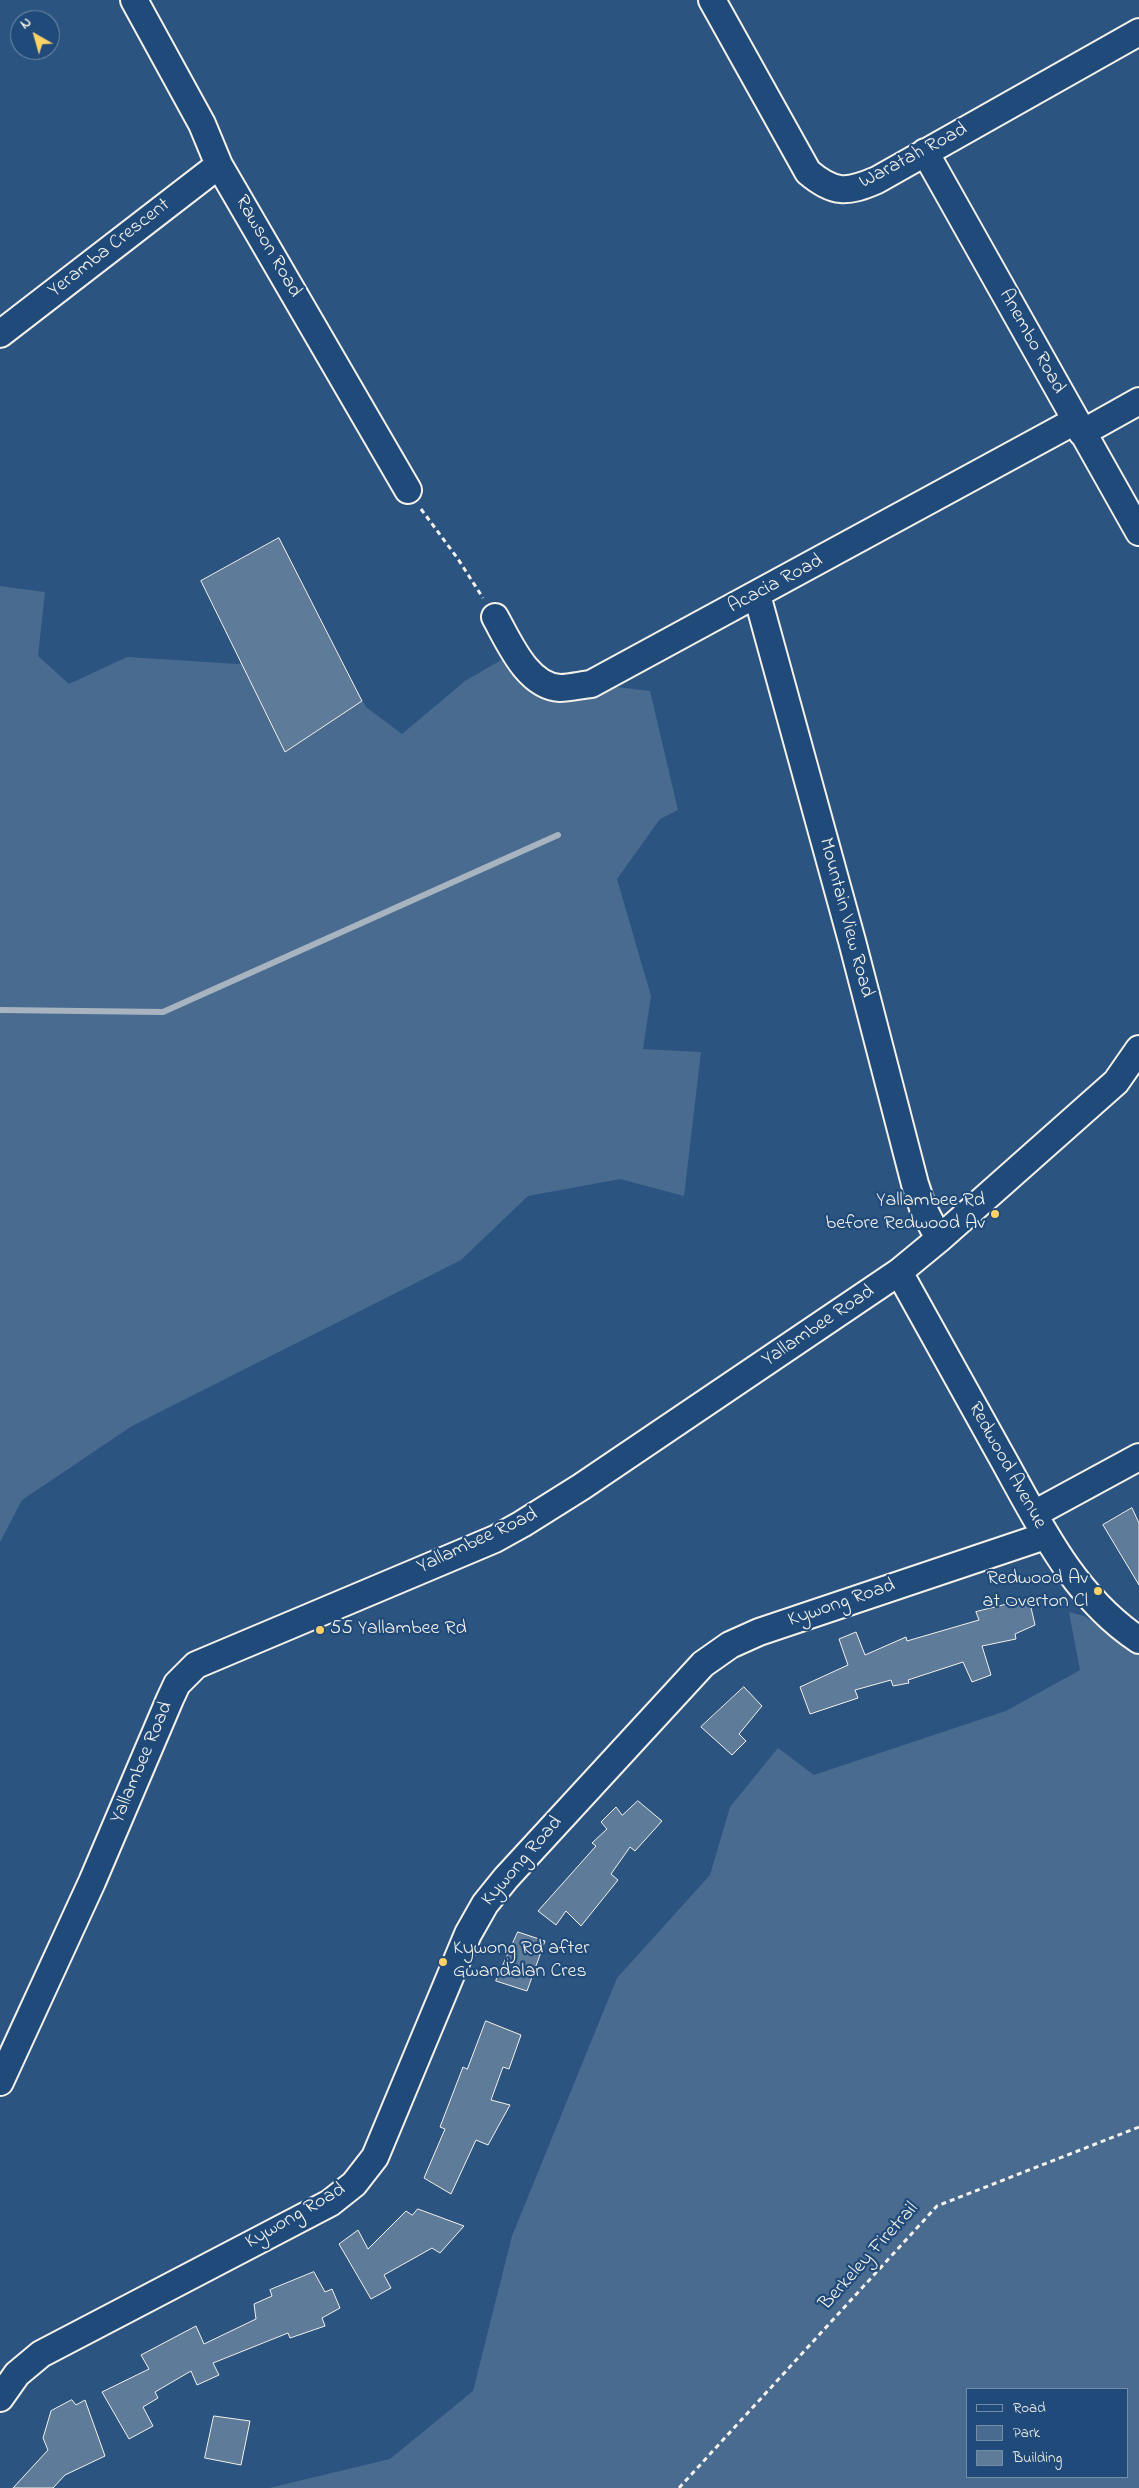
<!DOCTYPE html>
<style>
body{margin:0}
#map{position:relative;width:1139px;height:2488px;overflow:hidden;background:#2c5481;font-family:"Indie Flower",sans-serif}
canvas{display:block}
.legend{position:absolute;left:966px;top:2388px;width:162px;height:90px;box-sizing:border-box;background:#1f4a7a;border:1px solid #748da6;margin:0;padding:6px 9px;list-style:none;font-size:15px;color:#f4f1e8}
.legend li{display:flex;align-items:center;gap:10px;height:25px}
.legend b{width:25px;border:1px solid #748da6}
.north{position:absolute;left:10px;top:10px;width:50px;height:50px;box-sizing:border-box;background:#1f4a7a;border:1px solid #748da6;border-radius:50%;rotate:322deg;font-size:14px;font-weight:700;line-height:20px;text-align:center;color:#f4f1e8}
.north::after{content:'';display:block;margin:auto;width:18px;height:22px;background:#ffd166;clip-path:polygon(50% 0,100% 100%,50% 72%,0 100%)}
</style>
<div id="map">
<canvas width="1139" height="2488"></canvas>
<ul class="legend">
<li><b style="height:6px;background:#1f4a7a"></b>Road</li>
<li><b style="height:14px;background:#496b90"></b>Park</li>
<li><b style="height:14px;background:#5e7b9a"></b>Building</li>
</ul>
<div class="north">N</div>
</div>
<script>
const ctx = document.querySelector('canvas').getContext('2d');
ctx.lineJoin = 'round';
function paint(path, color) {
  ctx.fillStyle = color;
  ctx.fill(path, 'evenodd');
}
function strokePath(path, color, width, dash) {
  ctx.strokeStyle = color;
  ctx.lineWidth = width;
  ctx.lineCap = dash ? 'butt' : 'round';
  ctx.setLineDash(dash || []);
  ctx.stroke(path);
}
function write(font, color, halo, rows, align = 'center') {
  ctx.font = font + ' "Indie Flower",sans-serif';
  ctx.lineWidth = 4.5;
  ctx.setLineDash([]);
  ctx.textBaseline = 'middle';
  ctx.strokeStyle = halo;
  ctx.fillStyle = color;
  for (const [text, x, y, turn = 0] of rows) {
    ctx.save();
    ctx.translate(x, y);
    ctx.rotate((+turn || 0) * Math.PI / 180);
    ctx.textAlign = isNaN(turn) ? turn : align;
    if (halo) ctx.strokeText(text, 0, 0);
    ctx.fillText(text, 0, 0);
    ctx.restore();
  }
}
paint(new Path2D(`
 M0,586L45,592L38,656L69,684L127,657L238,664L325,635L366,707L402,734L465,681L515,652L529,670L591,684L650,691L678,810L660,819L617,879L651,996L643,1049L701,1052L684,1196L620,1179L528,1196L461,1260L132,1426L22,1500L0,1542Z
 M1069,1612L1084,1616L1139,1653V2488H269L390,2459L473,2391L512,2236L617,1978L710,1875L730,1807L778,1748L814,1775L1006,1711L1080,1670ZM968,2389H1128V2477H968Z`), '#496b90');
strokePath(new Path2D(`
 M0,1010L163,1012L558,835`), '#a7b4c0', 6);
const building = new Path2D(`
 M279,538L362,701L285,752L201,581Z
 M1132,1508L1139,1523V1585L1103,1525Z
 M1029,1599L1035,1625L1015,1634L1016,1639L982,1646L991,1675L972,1682L963,1662L908,1680L909,1683L893,1686L891,1680L855,1690L858,1698L810,1714L800,1687L848,1665L839,1639L856,1632L865,1655L906,1637L907,1641L979,1620L976,1612Z
 M744,1687L762,1706L739,1734L746,1741L732,1755L701,1727Z
 M638,1801L662,1821L635,1851L630,1847L611,1874L618,1880L581,1926L566,1911L556,1925L538,1911L596,1846L592,1843L607,1829L601,1822L616,1807L622,1815Z
 M518,1932L545,1941L527,1991L496,1981Z
 M486,2021L521,2035L509,2069L503,2067L491,2100L510,2105L488,2145L476,2140L451,2194L424,2178L445,2129L440,2127L463,2067L467,2069Z
 M418,2209L464,2226L440,2253L432,2248L384,2275L391,2288L371,2299L339,2244L358,2230L368,2249L406,2211L412,2215Z
 M314,2272L325,2292L332,2289L340,2308L322,2318L325,2326L290,2338L288,2333L213,2363L219,2375L197,2385L191,2371L155,2392L158,2398L143,2407L153,2426L129,2439L102,2392L149,2369L141,2355L196,2326L204,2344L256,2319L254,2304L272,2296L270,2290Z
 M72,2400L76,2405L85,2400L105,2456L65,2475L53,2488H13L48,2450L43,2438L51,2411Z
 M214,2416L250,2421L241,2465L205,2458Z`);
paint(building, '#5e7b9a');
strokePath(building, '#f4f1e8', 1);
const minor = new Path2D(`
 M134,0L202,124L219,165L408,490
 M712,0L808,172C834,194 847,193 877,180L1139,32
 M925,152L1139,532
 M0,334L219,165
 M1082,433L1139,401
 M757,595L852,941L915,1184L923,1208L939,1239
 M495,617C509,642 527,686 560,688C570,688 581,685 591,684L1075,421
 M899,1272C932,1331 965,1391 998,1450C1037,1519 1071,1595 1139,1640
 M1034,1514L1139,1457
 M0,2082L92,1882L170,1699L177,1684L196,1665L495,1539L522,1524L581,1487L899,1272L939,1239L1116,1082L1139,1049
 M0,2398L17,2374L41,2354L330,2203L354,2184L375,2157L468,1934L485,1904L506,1878L703,1664L730,1645L759,1632L1045,1536`);
strokePath(minor, '#f4f1e8', 30);
strokePath(new Path2D(`
 M421,509L458,559L483,598
 M679,2488L937,2206L1139,2127`), '#f4f1e8', 3, [5, 4]);
strokePath(minor, '#1f4a7a', 26);
for (const [x, y, r, color] of [
 [995,1214,5,"#ffd166"],
 [1098,1591,5,"#ffd166"],
 [320,1630,5,"#ffd166"],
 [443,1962,5,"#ffd166"]
]) {
  const dot = new Path2D();
  dot.arc(x, y, r, 0, 2 * Math.PI);
  ctx.fillStyle = color;
  ctx.fill(dot);
  strokePath(dot, '#1f4a7a', 2);
}
write('20px', '#f4f1e8', '#1f4a7a', [
 ["Waratah Road",914,157,-28],
 ["Rawson Road",267,247,60],
 ["Yeramba Crescent",110,249,-38],
 ["Anembo Road",1031,342,61],
 ["Acacia Road",776,585,-28],
 ["Mountain View Road",845,918,75],
 ["Yallambee Road",819,1327,-34],
 ["Redwood Avenue",1006,1466,61],
 ["Yallambee Road",478,1542,-25],
 ["Kywong Road",842,1604,-19],
 ["Yallambee Road",143,1763,-67],
 ["Kywong Road",523,1862,-49],
 ["Kywong Road",296,2217,-30],
 ["Berkeley Firetrail",870,2257,-48]
]);
write('20px', '#f4f1e8', '#1f4a7a', [
 ["Yallambee Rd",985,1202],
 ["before Redwood Av",985,1225],
 ["Redwood Av",1088,1580],
 ["at Overton Cl",1088,1603],
 ["55 Yallambee Rd",330,1630,"left"],
 ["Kywong Rd after",453,1950,"left"],
 ["Gwandalan Cres",453,1973,"left"]
], 'right');
</script>
